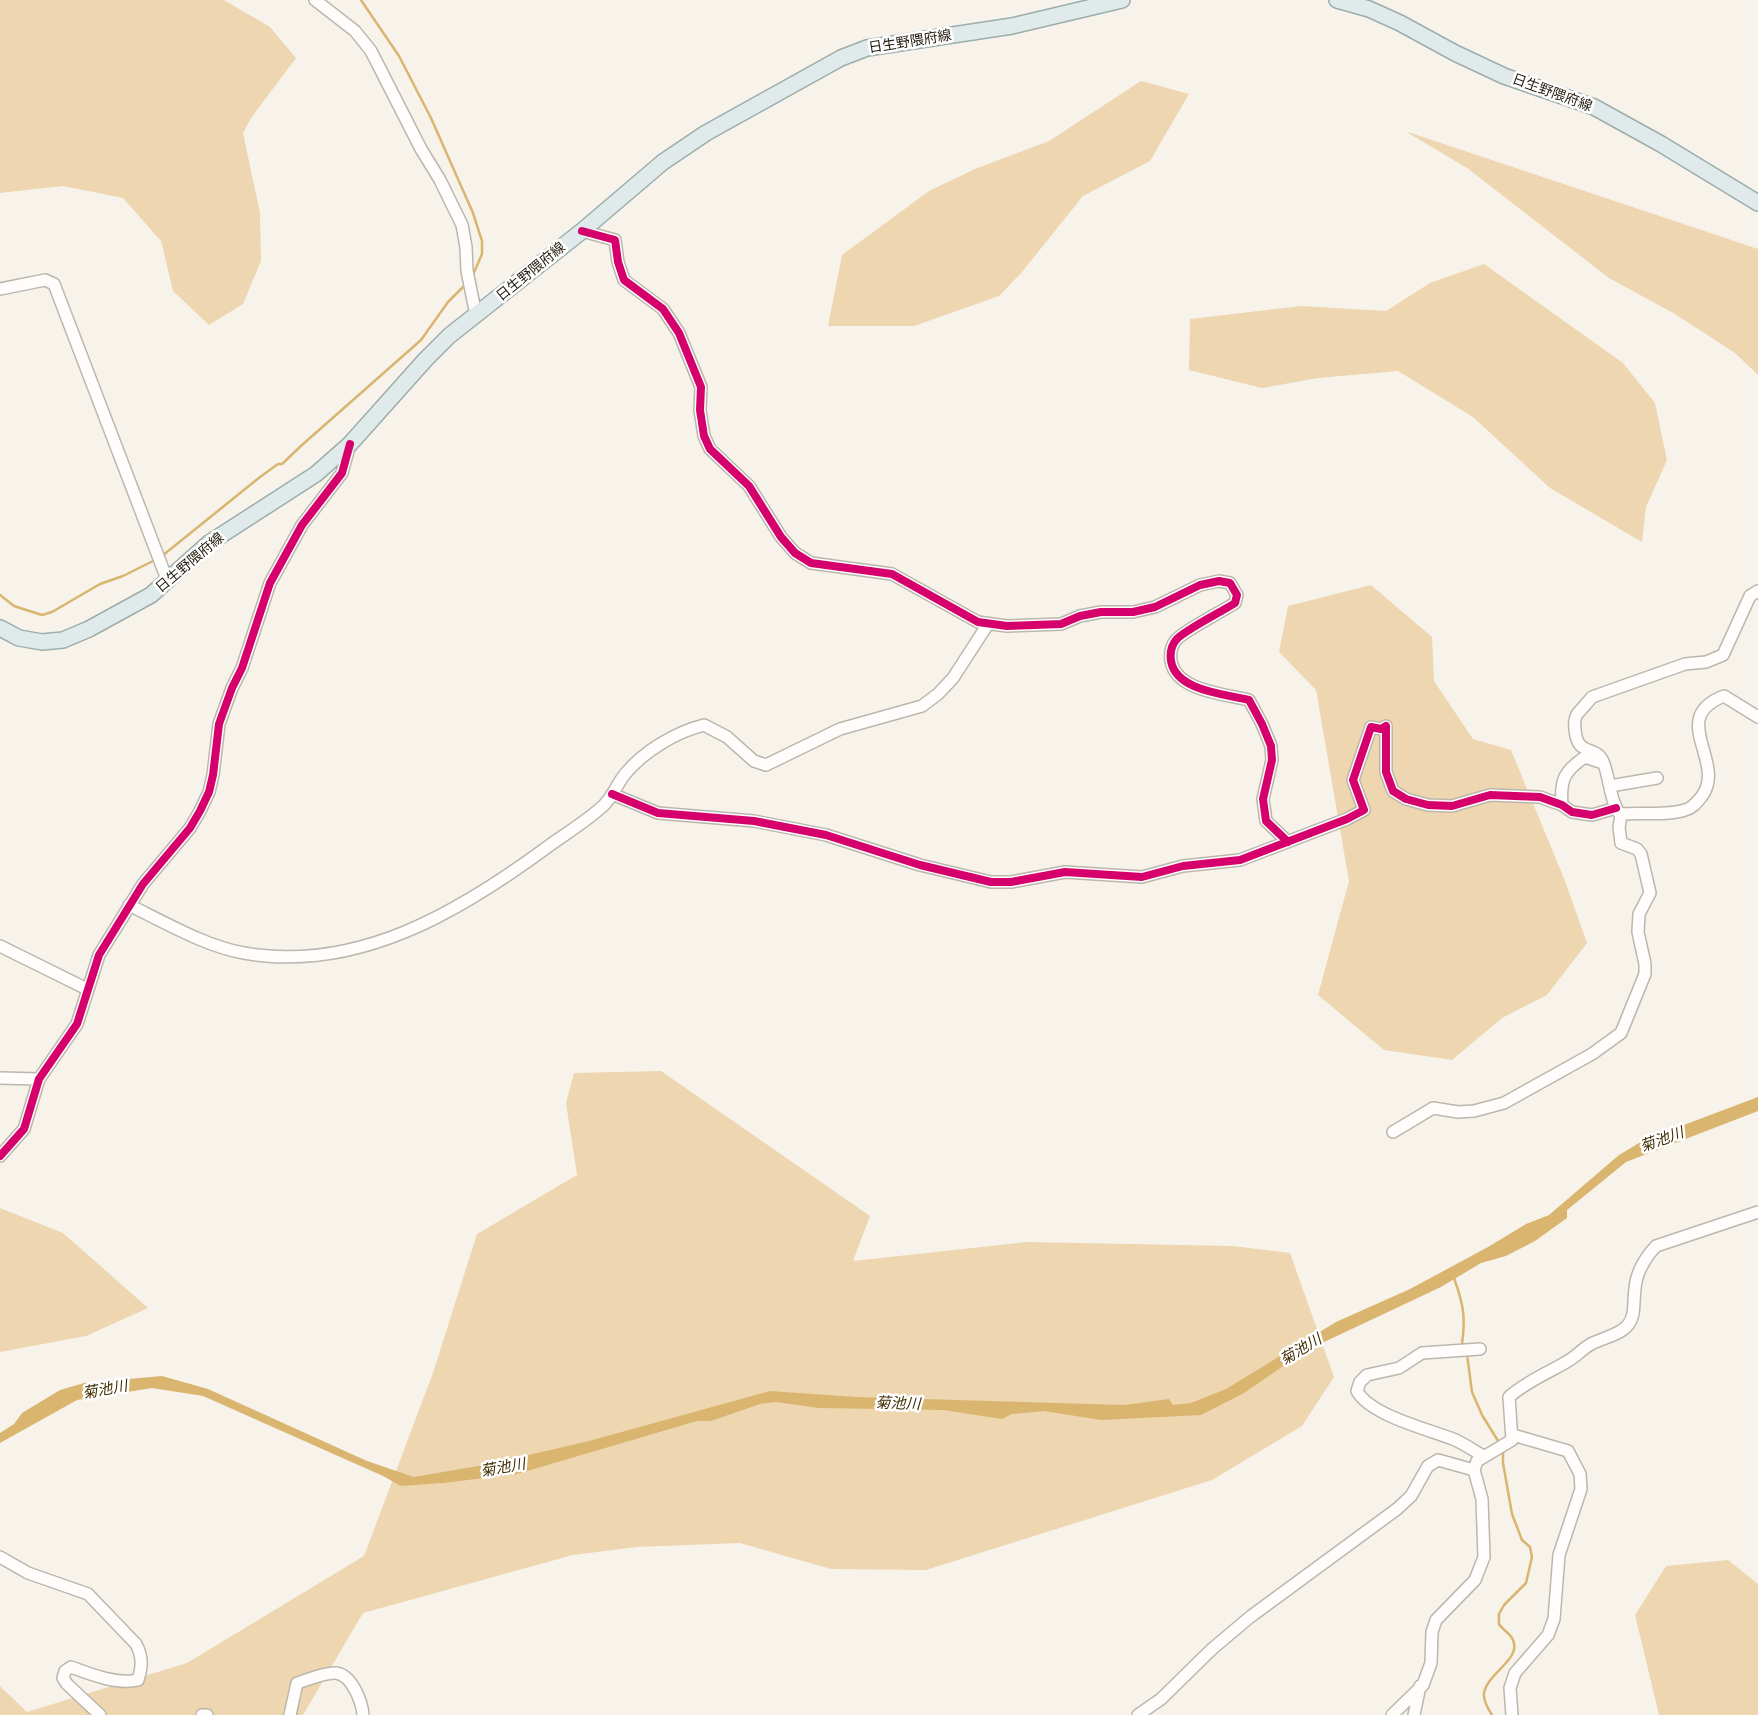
<!DOCTYPE html>
<meta charset="utf-8">
<style>
body{margin:0}
canvas{display:block;background:#f7f3eb}
</style>
<canvas width="1758" height="1715"></canvas>
<script>
const ctx = document.querySelector('canvas').getContext('2d');
ctx.lineJoin = 'round';
function paint(path, color) {
  ctx.fillStyle = color;
  ctx.fill(path, 'evenodd');
}
function strokePath(path, color, width, dash) {
  ctx.strokeStyle = color;
  ctx.lineWidth = width;
  ctx.lineCap = dash ? 'butt' : 'round';
  ctx.setLineDash(dash || []);
  ctx.stroke(path);
}
function write(font, color, halo, rows, align = 'center') {
  ctx.font = font + ' Rubik,"Noto Sans JP",sans-serif';
  ctx.lineWidth = 5;
  ctx.setLineDash([]);
  ctx.textBaseline = 'middle';
  ctx.strokeStyle = halo;
  ctx.fillStyle = color;
  for (const [text, x, y, turn = 0] of rows) {
    ctx.save();
    ctx.translate(x, y);
    ctx.rotate((+turn || 0) * Math.PI / 180);
    ctx.textAlign = isNaN(turn) ? turn : align;
    if (halo) ctx.strokeText(text, 0, 0);
    ctx.fillText(text, 0, 0);
    ctx.restore();
  }
}
paint(new Path2D(`
 M0,0H224L270,27L296,58L251,118L243,133L260,213L261,261L243,304L209,325L173,291L161,241L123,198L63,186L0,193Z
 M1141,81L1189,94L1150,161L1083,196L1022,272L999,296L914,326H828L842,255L929,191L975,169L1049,141Z
 M1405,131L1758,249V375L1735,353L1675,314L1609,278L1467,168Z
 M1484,264L1623,363L1655,403L1667,460L1646,507L1642,542L1550,488L1473,417L1398,371L1318,378L1262,388L1189,370L1190,319L1301,306L1386,311L1430,283Z
 M1371,585L1432,637L1434,681L1473,739L1511,750L1565,881L1587,943L1547,995L1502,1018L1452,1060L1384,1050L1318,995L1349,881L1316,690L1279,652L1288,606Z
 M661,1071L870,1216L853,1261L1027,1242L1233,1246L1290,1253L1334,1377L1302,1426L1212,1480L926,1570L831,1569L740,1543L637,1547L573,1555L363,1613L303,1715H0V1686L27,1712L187,1663L364,1556L433,1373L477,1234L577,1175L566,1103L574,1073Z
 M0,1208L63,1233L148,1308L86,1336L0,1352Z
 M1728,1560L1758,1584V1715H1659L1635,1615L1666,1566Z`), '#edd6b0');
paint(new Path2D(`
 M1758,1097V1111L1626,1162L1567,1210V1218L1535,1241L1506,1256L1481,1263L1441,1287L1305,1351L1244,1393L1201,1415L1101,1420L1044,1411L1012,1414L1002,1419L943,1410L819,1408L776,1402L760,1404L711,1421H697L517,1474L443,1483L401,1486L383,1476L203,1396L152,1388L77,1400L0,1443V1433L14,1424L22,1413L60,1390L84,1383L162,1376L208,1389L367,1461L414,1477L490,1464L589,1441L770,1391L856,1397L1124,1405L1169,1399L1173,1405L1191,1403L1226,1389L1336,1322L1410,1289L1488,1247L1526,1224L1549,1215L1619,1155L1644,1140Z`), '#dab56f');
strokePath(new Path2D(`
 M361,0L399,56L431,118L473,213L482,241V254L472,277
 M162,556L260,477L278,464H282L302,445L421,340L448,302L465,285
 M0,595L14,606L42,615L52,612L100,584L123,576L155,560
 M1454,1278C1463,1303 1466,1317 1462,1344L1465,1347
 M1467,1354L1472,1392L1482,1415L1500,1444
 M1492,1715C1488,1709 1483,1701 1484,1693C1488,1672 1524,1658 1512,1638C1509,1633 1502,1629 1499,1624V1614L1504,1605L1526,1583L1532,1557L1530,1547L1522,1540L1512,1514L1503,1463V1451`), '#dab56f', 2.5);
const minor = new Path2D(`
 M315,0L355,31L371,51L421,149L440,180L462,225L466,247L467,271L476,315
 M582,231L615,240L618,262L624,280L663,309L679,333L701,387L700,410L704,436L710,449L749,486L781,537L795,553L811,563L892,574L978,622L1007,626L1061,624L1080,616L1101,612H1133L1155,607L1200,585L1219,581L1230,583L1237,595L1235,603C1223,611 1183,631 1176,640C1171,646 1170,654 1171,661C1176,691 1225,694 1249,700L1262,724L1271,746L1272,760L1263,799L1266,821L1288,842
 M0,289L45,280L54,284L168,582
 M1610,786L1657,778
 M612,794L658,813L754,821L826,835L920,865L991,882H1011L1065,872L1142,877L1183,866L1240,860L1347,819L1364,810L1353,780L1371,727L1381,729L1386,726V772L1393,791L1406,799L1428,805L1452,806L1490,795L1540,797L1562,805L1572,812L1592,815L1616,808
 M1562,805C1560,780 1564,771 1585,757L1600,762
 M1620,814C1639,812 1667,816 1685,810C1693,808 1697,802 1702,796C1727,762 1667,718 1724,696L1758,717
 M129,905C164,922 207,947 244,953C357,973 459,912 546,848C565,834 587,821 604,805C613,796 617,784 625,774C644,751 676,732 704,725L727,737L754,761L766,765L840,729L922,706L938,694L953,678L988,624
 M0,946L87,989
 M0,1078L39,1079
 M1393,1132L1433,1108L1458,1112L1474,1111L1504,1103L1592,1054L1621,1033L1645,974V964L1638,932L1639,914L1650,893L1641,854L1637,849L1621,843L1619,827L1621,816C1610,801 1610,781 1604,764C1597,743 1577,759 1575,729C1574,723 1575,715 1580,711C1584,706 1588,702 1592,697L1685,664L1706,662L1723,655L1750,596L1758,591
 M0,1156L24,1129L39,1079L77,1024L99,955L143,884L190,828L200,811L209,792L213,775L219,724L232,688L242,668L270,583L302,525L342,473L350,444
 M1480,1349L1422,1353L1399,1368L1367,1375L1360,1382L1357,1391C1370,1415 1427,1429 1453,1439C1463,1443 1473,1450 1483,1456
 M0,1557L28,1573L88,1594L136,1644C143,1657 142,1667 138,1680C117,1685 90,1674 71,1667L65,1671L63,1678L67,1684L100,1715
 M202,1715H207
 M290,1715L297,1683C308,1680 324,1672 336,1673C352,1675 362,1702 363,1715
 M1138,1715L1161,1699L1212,1649L1250,1617L1397,1509L1411,1496L1428,1466L1438,1460L1474,1470
 M1392,1715L1423,1685L1431,1663L1432,1632L1436,1620L1475,1580L1484,1557L1482,1499L1474,1470L1477,1461L1512,1440L1509,1397C1527,1381 1548,1373 1568,1361C1577,1356 1584,1347 1593,1343C1603,1338 1619,1335 1627,1326C1636,1317 1633,1301 1635,1289C1636,1273 1645,1258 1656,1246L1758,1212
 M1414,1715L1420,1686
 M1512,1715L1510,1688L1515,1673L1548,1635L1554,1619L1559,1555L1581,1489L1580,1474L1568,1451L1513,1435`);
const major = new Path2D(`
 M1337,0L1369,9L1400,23L1455,53L1504,76L1594,107L1661,144L1758,203
 M0,628L19,638L42,642L63,640L89,629L151,595L209,543L316,474L350,444L426,359L449,336L582,231L663,162L706,133L841,58L867,48L1012,26L1122,0`);
strokePath(minor, '#bcb7ad', 14);
strokePath(major, '#9cadac', 18);
strokePath(minor, '#fefdfc', 11);
strokePath(major, '#e0eaeb', 15);
strokePath(new Path2D(`
 M582,231L615,240L618,262L624,280L663,309L679,333L701,387L700,410L704,436L710,449L749,486L781,537L795,553L811,563L892,574L978,622L1007,626L1061,624L1080,616L1101,612H1133L1155,607L1200,585L1219,581L1230,583L1237,595L1235,603C1223,611 1183,631 1176,640C1171,646 1170,654 1171,661C1176,691 1225,694 1249,700L1262,724L1271,746L1272,760L1263,799L1266,821L1288,842
 M612,794L658,813L754,821L826,835L920,865L991,882H1011L1065,872L1142,877L1183,866L1240,860L1347,819L1364,810L1353,780L1371,727L1381,729L1386,726V772L1393,791L1406,799L1428,805L1452,806L1490,795L1540,797L1562,805L1572,812L1592,815L1616,808
 M0,1156L24,1129L39,1079L77,1024L99,955L143,884L190,828L200,811L209,792L213,775L219,724L232,688L242,668L270,583L302,525L342,473L350,444`), '#d6006c', 8);
write('14px', '#241d10', '#fff', [
 ["日生野隈府線",910,42,-9],
 ["日生野隈府線",1552,93,20],
 ["日生野隈府線",531,272,-39],
 ["日生野隈府線",190,563,-40]
]);
write('italic 15px', '#422e03', '#fff', [
 ["菊池川",1662,1140,-20],
 ["菊池川",1301,1350,-31],
 ["菊池川",105,1390,-10],
 ["菊池川",898,1404,2],
 ["菊池川",503,1468,-10]
]);
</script>
